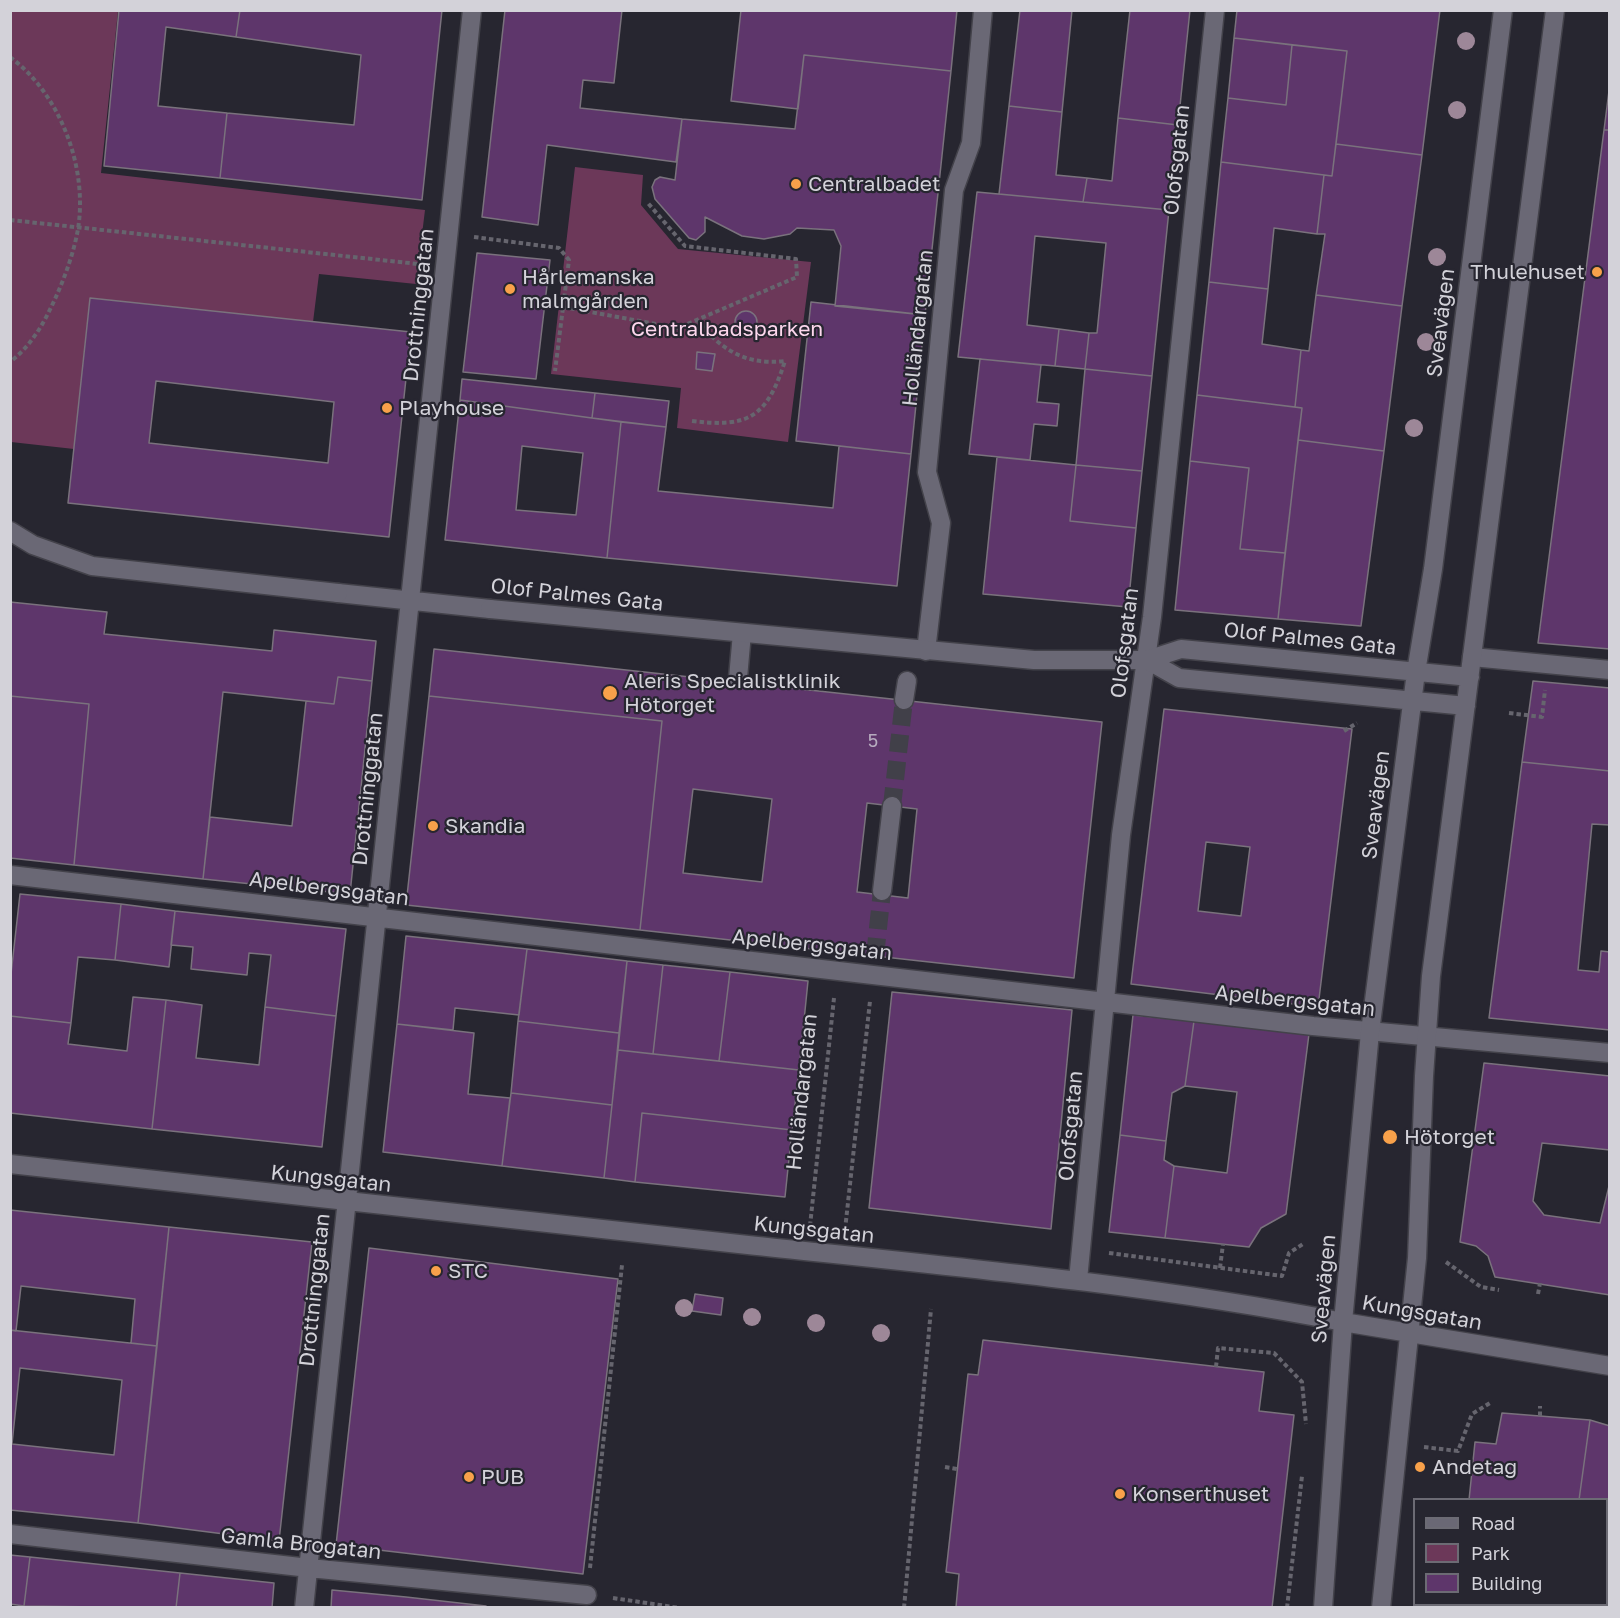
<!DOCTYPE html>
<meta charset="utf-8">
<style>
body{margin:0}
#map{position:relative;width:1620px;height:1618px;overflow:hidden;background:#272630;font-family:"Golos Text",sans-serif}
canvas{display:block}
.frame{position:absolute;inset:0;border:12px solid #d3d2d9;pointer-events:none}
.legend{position:absolute;left:1413px;top:1498px;width:195px;height:108px;box-sizing:border-box;background:#272630;border:2px solid #6c6b74;margin:0;padding:8px 10px;list-style:none;font-size:18px;color:#d3d2d9}
.legend li{display:flex;align-items:center;gap:12px;height:30px}
.legend b{width:30px;border:2px solid #6c6b74}
</style>
<div id="map">
<canvas width="1620" height="1618"></canvas>
<div class="frame"></div>
<ul class="legend">
<li><b style="height:8px;background:#6a6875"></b>Road</li>
<li><b style="height:16px;background:#6c3859"></b>Park</li>
<li><b style="height:16px;background:#5e366b"></b>Building</li>
</ul>
</div>
<script>
const ctx = document.querySelector('canvas').getContext('2d');
ctx.lineJoin = 'round';
function paint(path, color) {
  ctx.fillStyle = color;
  ctx.fill(path, 'evenodd');
}
function strokePath(path, color, width, dash) {
  ctx.strokeStyle = color;
  ctx.lineWidth = width;
  ctx.lineCap = dash ? 'butt' : 'round';
  ctx.setLineDash(dash || []);
  ctx.stroke(path);
}
function write(font, color, halo, rows, align = 'center') {
  ctx.font = font + ' "Golos Text",sans-serif';
  ctx.lineWidth = 4.5;
  ctx.setLineDash([]);
  ctx.textBaseline = 'middle';
  ctx.strokeStyle = halo;
  ctx.fillStyle = color;
  for (const [text, x, y, turn = 0] of rows) {
    ctx.save();
    ctx.translate(x, y);
    ctx.rotate((+turn || 0) * Math.PI / 180);
    ctx.textAlign = isNaN(turn) ? turn : align;
    if (halo) ctx.strokeText(text, 0, 0);
    ctx.fillText(text, 0, 0);
    ctx.restore();
  }
}
paint(new Path2D(`
 M11,11H118L101,173L425,210L416,284L319,274L313,322L90,298L74,449L11,442Z
 M575,167L643,175L641,205L678,249L811,262L788,442L677,428L681,388L551,374Z`), '#6c3859');
const building = new Path2D(`
 M119,10H240L236,37L166,27L158,106L227,113L220,178L104,166Z
 M240,10H442L422,200L220,178L227,113L354,125L361,55L236,37Z
 M505,10H622L614,83L583,80L580,108L682,119L676,162L547,145L538,225L482,217Z
 M741,10H957L951,71L804,55L798,109L731,101Z
 M1020,10H1072L1062,112L1009,106Z
 M1130,10H1190L1178,125L1118,118Z
 M1237,10H1440L1422,155L1336,144L1347,51L1234,38Z
 M1234,38L1292,45L1286,105L1228,98Z
 M1292,45L1347,51L1332,176L1221,162L1228,98L1286,105Z
 M804,55L951,71L925,315L835,306L841,246L834,230L797,228L790,234L764,239L742,236L705,217V232L696,240L689,238L655,199L652,187L655,180L660,177L675,180L682,119L795,129Z
 M1610,83V130H1604Z
 M1009,106L1062,112L1056,175L1087,178L1083,202L999,194Z
 M1118,118L1178,125L1169,210L1083,202L1087,178L1112,181Z
 M1604,130H1610V649L1538,643Z
 M1336,144L1422,155L1402,306L1316,295L1325,234H1317L1324,175L1332,176Z
 M1221,162L1324,175L1317,234L1274,228L1268,289L1209,282Z
 M977,192L1169,210L1152,376L1085,369L1089,333H1097L1106,243L1035,236L1027,325L1059,329L1055,366L958,357Z
 M477,253L550,260L536,379L463,372Z
 M1209,282L1268,289L1262,344L1301,350L1295,407L1197,395Z
 M1316,295L1402,306L1384,451L1298,440L1302,408L1295,407L1301,350L1309,351Z
 M90,298L411,332L389,537L68,503ZM156,381L334,402L328,463L149,443Z
 M811,302L925,315L911,454L796,441Z
 M735 322a11 11 0 1 1 22 0a11 11 0 1 1-22 0Z
 M1059,329L1089,333L1085,369L1055,366Z
 M697,352L715,354L712,371L696,369Z
 M980,359L1041,365L1037,402L1059,404L1057,426L1034,424L1030,460L969,454Z
 M1085,369L1152,376L1142,471L1076,465Z
 M462,379L595,393L592,418L460,400Z
 M595,393L669,401L666,427L592,418Z
 M1197,395L1302,408L1285,553L1240,549L1249,468L1190,461Z
 M460,400L621,422L607,558L445,540ZM522,446L583,453L576,515L516,510Z
 M621,422L666,427L658,491L833,508L839,446L911,454L897,586L607,558Z
 M1298,440L1384,451L1361,626L1278,619Z
 M997,457L1076,465L1070,521L1136,528L1128,607L983,594Z
 M1190,461L1249,468L1240,549L1285,553L1278,619L1175,610Z
 M1076,465L1142,471L1136,528L1070,521Z
 M10,602L107,612L104,634L272,651L274,630L376,641L372,681L338,677L334,704L223,692L203,879L74,865L89,704L10,696Z
 M434,649L1102,722L1074,978L640,930L662,721L429,696ZM693,789L772,799L762,882L683,873ZM867,803L917,809L908,898L857,892Z
 M338,677L372,681L350,894L203,879L210,817L292,826L306,701L334,704Z
 M1533,681L1610,688V771L1522,762Z
 M10,696L89,704L74,865L10,858Z
 M429,696L662,721L640,930L406,905Z
 M1164,709L1352,729L1318,1007L1131,984ZM1206,842L1250,847L1241,916L1198,911Z
 M1522,762L1610,771V825L1592,824L1578,970L1599,972L1601,951L1610,952V1030L1489,1018Z
 M20,894L121,904L115,960L78,957L71,1023L10,1016V983Z
 M121,904L175,911L169,967L115,960Z
 M175,911L346,929L336,1016L265,1007L271,955L249,953L247,975L191,969L193,947L171,945Z
 M406,936L527,949L519,1015L455,1008L453,1030L397,1024Z
 M527,949L627,961L619,1033L518,1021Z
 M627,961L663,965L653,1054L618,1050Z
 M663,965L730,972L719,1061L653,1054Z
 M730,972L808,981L799,1070L719,1061Z
 M892,992L1072,1010L1051,1229L869,1208Z
 M133,997L166,1000L152,1129L10,1113V1016L71,1023L68,1044L127,1051Z
 M166,1000L202,1005L196,1058L259,1065L265,1007L336,1016L322,1147L152,1129Z
 M1133,1015L1194,1021L1185,1086L1172,1093L1166,1141L1120,1135Z
 M518,1021L619,1033L612,1105L511,1093Z
 M1194,1021L1309,1034L1286,1214L1261,1228L1249,1247L1165,1238L1174,1166L1227,1173L1237,1092L1185,1086Z
 M397,1024L474,1033L468,1094L510,1098L502,1166L383,1152Z
 M618,1050L799,1070L792,1130L642,1113L635,1182L604,1178Z
 M1484,1063L1610,1076V1150L1542,1143L1533,1201L1544,1215L1600,1223L1610,1182V1295L1495,1277L1488,1256L1476,1246L1460,1242Z
 M511,1093L612,1105L604,1178L502,1166Z
 M642,1113L792,1130L785,1197L635,1182Z
 M1120,1135L1166,1141L1164,1160L1174,1166L1165,1238L1109,1232Z
 M10,1210L169,1227L157,1346L131,1343L135,1299L21,1286L16,1331L10,1330Z
 M169,1227L312,1242L279,1541L138,1523Z
 M369,1248L618,1279L583,1574L336,1545Z
 M695,1294L723,1298L721,1315L692,1311Z
 M10,1330L157,1346L138,1523L10,1510ZM20,1368L122,1380L114,1455L12,1444Z
 M983,1340L1264,1372L1259,1411L1294,1415L1272,1608L956,1607L959,1574L946,1572L968,1374L978,1375Z
 M1502,1413L1590,1420L1579,1500H1469L1475,1442L1496,1444Z
 M1590,1420L1610,1426V1516L1606,1515V1500H1579Z
 M10,1555L30,1557L24,1606L10,1604Z
 M30,1557L180,1573L176,1608L24,1606Z
 M180,1573L274,1583L272,1608H176Z
 M332,1590L406,1597L486,1606L331,1608Z
 M1606,1596H1610V1608H1598L1599,1604H1606Z
 M1457,1604H1599L1598,1608H1457Z`);
paint(building, '#5e366b');
strokePath(building, '#7a727d', 1.5);
strokePath(new Path2D(`
 M892,806L904,700
 M875,956L882,891`), '#414049', 18, [18, 9]);
const lane = new Path2D(`
 M738,678L742,633`);
const street = new Path2D(`
 M338,593L490,609
 M926,651L941,523L927,472L954,190L971,143L983,10
 M1472,657L1610,670
 M904,700L907,681
 M10,875L1313,1026L1610,1053
 M882,891L892,806
 M10,1164C256,1193 502,1220 748,1245C947,1266 1147,1284 1343,1322
 M1078,1280L1121,835L1152,617L1215,10
 M10,1534L309,1568L587,1595
 M304,1608L472,10`);
const secondary = new Path2D(`
 M10,531L33,545L92,566L338,593
 M490,609L1034,660H1147L1181,649L1470,677
 M1147,660L1179,678L1466,706
 M1343,1322L1610,1366
 M1323,1608L1343,1322L1370,1032L1416,672L1433,569L1503,10
 M1381,1608L1417,1258L1424,1076L1431,976L1555,10`);
strokePath(lane, '#43424a', 21);
strokePath(street, '#43424a', 21);
strokePath(secondary, '#43424a', 21);
strokePath(new Path2D(`
 M10,57C60,94 88,167 78,229C74,252 65,277 55,299C44,323 32,345 10,362
 M10,220L418,264
 M474,237L559,248L569,260L555,371
 M563,307L678,328L797,277L796,259L685,246L647,202
 M692,421C749,428 767,417 785,361C746,366 720,349 697,320
 M1509,713L1542,717L1545,690
 M1344,731L1357,723
 M810,1226L834,998
 M845,1230L870,1001
 M1109,1253L1282,1276L1289,1253L1303,1244
 M1446,1262L1481,1287L1499,1290
 M1220,1268L1223,1244
 M1538,1294L1540,1283
 M1216,1367L1218,1348L1274,1353L1302,1382L1306,1424
 M1540,1416V1406
 M1424,1447L1458,1451L1472,1414L1490,1403
 M945,1467L957,1469
 M590,1568L622,1265
 M613,1598L680,1608
 M904,1608L931,1309
 M1287,1608L1302,1476`), '#66656e', 4, [4.5, 3]);
strokePath(lane, '#6a6875', 18);
strokePath(street, '#6a6875', 18);
strokePath(secondary, '#6a6875', 18);
ctx.fillStyle = '#9d8798';
for (const [x, y] of [
 [1466,41],
 [1457,110],
 [1437,257],
 [1426,342],
 [1414,428],
 [684,1308],
 [752,1317],
 [816,1323],
 [881,1333]
]) {
  ctx.beginPath();
  ctx.arc(x, y, 9, 0, 2 * Math.PI);
  ctx.fill();
}
for (const [x, y, r, color] of [
 [796,184,6,"#f8a14a"],
 [1597,272,6,"#f8a14a"],
 [510,289,6,"#f8a14a"],
 [387,408,6,"#f8a14a"],
 [610,693,8,"#f8a14a"],
 [433,826,6,"#f8a14a"],
 [1390,1137,8,"#f8a14a"],
 [436,1271,6,"#f8a14a"],
 [1420,1467,6,"#f8a14a"],
 [469,1477,6,"#f8a14a"],
 [1120,1494,6,"#f8a14a"]
]) {
  const dot = new Path2D();
  dot.arc(x, y, r, 0, 2 * Math.PI);
  ctx.fillStyle = color;
  ctx.fill(dot);
  strokePath(dot, '#272630', 2);
}
write('18px', '#b6abbe', null, [
 ["5",873,741]
]);
write('21px', '#d3d2d9', '#272630', [
 ["Olofsgatan",1177,160,-84],
 ["Drottninggatan",419,305,-84],
 ["Sveavägen",1441,323,-83],
 ["Holländargatan",918,328,-84],
 ["Olof Palmes Gata",577,595,6],
 ["Olof Palmes Gata",1310,639,6],
 ["Olofsgatan",1125,643,-83],
 ["Drottninggatan",368,789,-84],
 ["Sveavägen",1376,805,-83],
 ["Apelbergsgatan",329,889,7],
 ["Apelbergsgatan",812,945,6],
 ["Apelbergsgatan",1295,1001,6],
 ["Holländargatan",802,1092,-84],
 ["Olofsgatan",1071,1126,-85],
 ["Kungsgatan",331,1179,6],
 ["Kungsgatan",814,1230,6],
 ["Sveavägen",1324,1289,-85],
 ["Drottninggatan",315,1290,-84],
 ["Kungsgatan",1422,1313,10],
 ["Gamla Brogatan",301,1544,6]
]);
write('21px', '#d3d2d9', '#272630', [
 ["Centralbadet",808,184],
 ["Thulehuset",1585,272,"right"],
 ["Hårlemanska",522,277],
 ["malmgården",522,301],
 ["Playhouse",399,408],
 ["Aleris Specialistklinik",624,681],
 ["Hötorget",624,705],
 ["Skandia",445,826],
 ["Hötorget",1404,1137],
 ["STC",448,1271],
 ["Andetag",1432,1467],
 ["PUB",481,1477],
 ["Konserthuset",1132,1494]
], 'left');
write('21px', '#fdd7ed', '#272630', [
 ["Centralbadsparken",727,329]
]);
</script>
